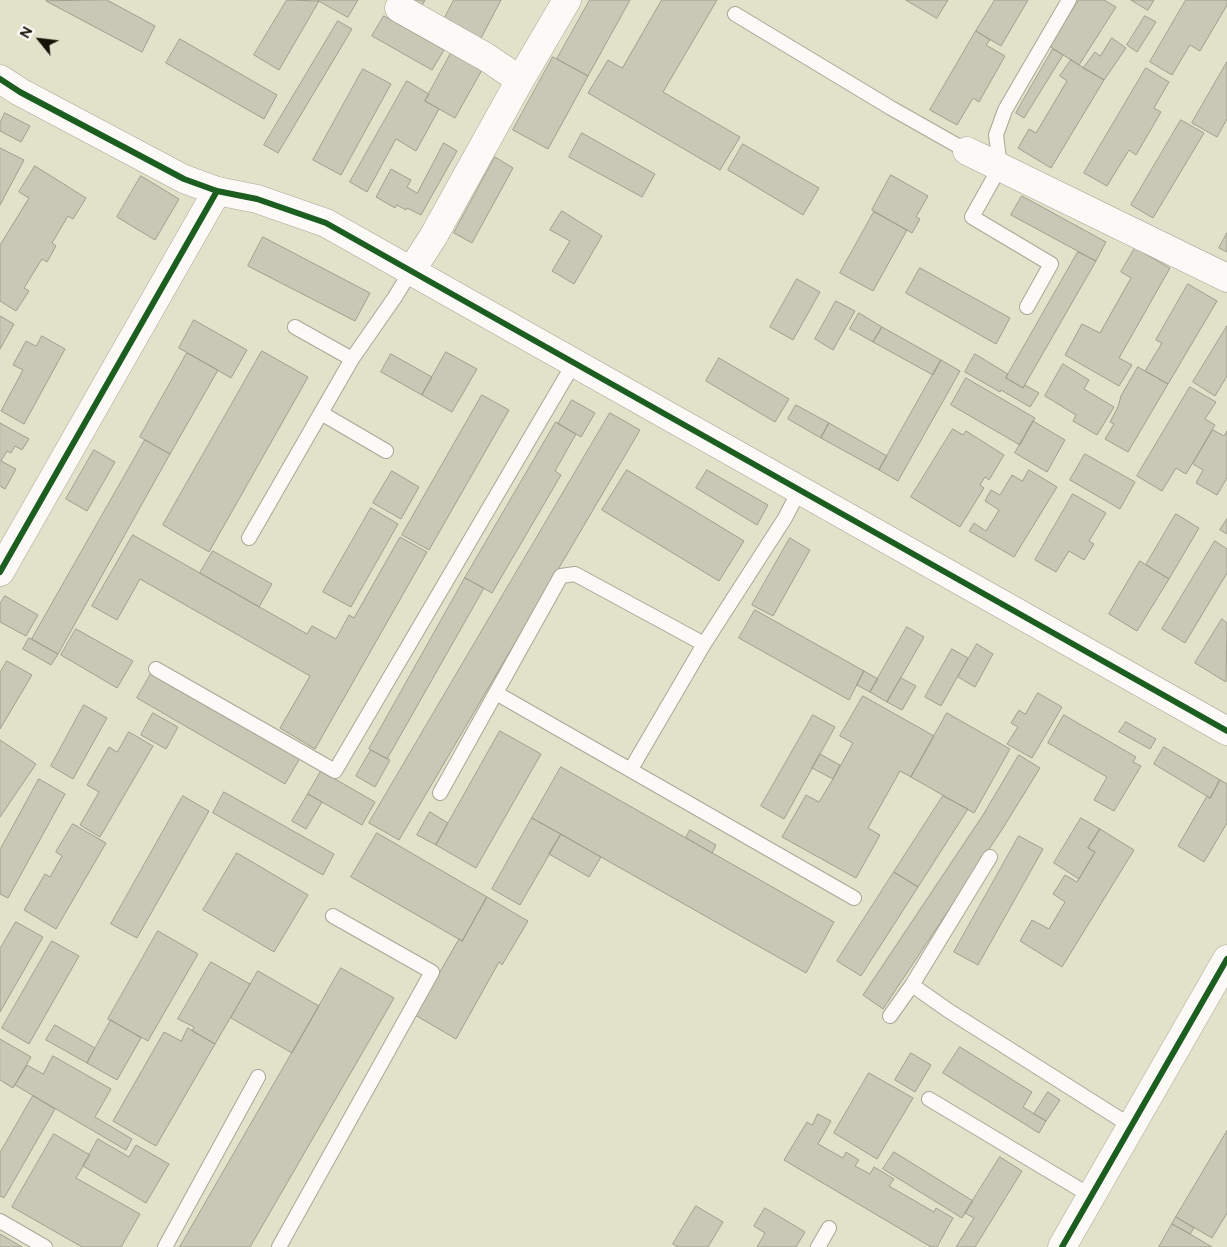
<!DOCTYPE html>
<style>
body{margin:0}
#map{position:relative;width:1227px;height:1247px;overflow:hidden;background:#e2e1ca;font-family:Figtree,sans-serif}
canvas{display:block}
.north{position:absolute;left:15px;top:15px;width:50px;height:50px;-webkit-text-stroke:4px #fff;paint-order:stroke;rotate:299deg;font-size:14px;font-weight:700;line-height:20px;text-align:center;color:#151305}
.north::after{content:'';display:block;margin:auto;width:18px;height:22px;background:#151305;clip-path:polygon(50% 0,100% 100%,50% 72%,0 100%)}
</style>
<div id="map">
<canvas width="1227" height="1247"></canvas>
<div class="north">N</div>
</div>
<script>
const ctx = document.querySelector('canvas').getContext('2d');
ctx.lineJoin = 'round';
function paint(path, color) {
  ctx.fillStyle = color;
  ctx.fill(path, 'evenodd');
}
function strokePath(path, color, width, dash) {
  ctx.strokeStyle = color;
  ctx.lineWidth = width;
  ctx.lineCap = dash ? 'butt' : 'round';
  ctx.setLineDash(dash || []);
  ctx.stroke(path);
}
const building = new Path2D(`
 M107,0L155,26L142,52L46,1Z
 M287,0L319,1L279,70L254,55Z
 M317,0H358L348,17Z
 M408,0H425L421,7Z
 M454,0H501L479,42L442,23Z
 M590,0H630L588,76L557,59Z
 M662,0H717L663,92L740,137L720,170L588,93L608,60L622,68Z
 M906,0H948L937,18Z
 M995,0H1028L1001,46L976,31Z
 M1079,0H1104L1116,7L1079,65L1049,46Z
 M1131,0H1154L1148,10Z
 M1186,0H1227V5L1200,51L1190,45L1172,75L1150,62Z
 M384,16L444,50L432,70L372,36Z
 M1145,16L1156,22L1137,52L1127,45Z
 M338,21L352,29L278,153L264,145Z
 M976,31L990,40L986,45L1005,56L979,102L973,98L957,125L930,110Z
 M1112,38L1126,48L1104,80L1083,68L1095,52L1100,56Z
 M180,39L277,95L264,119L166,63Z
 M1053,49L1063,55L1024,118L1016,113Z
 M451,53L482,70L455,118L425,101Z
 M553,57L588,76L548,149L513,130Z
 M1071,60L1104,80L1051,168L1018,148L1029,129L1036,133L1067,81L1060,76Z
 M1227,62V119L1217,137L1192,123Z
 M1146,68L1169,82L1154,108L1161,112L1136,155L1129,150L1107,186L1084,173Z
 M363,69L391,84L341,175L313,160Z
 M407,81L429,94L425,101L439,109L416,151L396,139L367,192L350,182Z
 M5,113L30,126L21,142L0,131V123Z
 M1181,120L1204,133L1153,218L1131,205Z
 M582,133L655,174L642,197L569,157Z
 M444,143L457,151L421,215L407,208L406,210L397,205L395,208L376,197L391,169L411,180L407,187L417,193Z
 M743,144L819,188L803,215L728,170Z
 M0,148L24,160L0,205Z
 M495,157L513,168L472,243L454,233Z
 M35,166L86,198L73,219L68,216L52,243L56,246L47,262L42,259L24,288L29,291L16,311L0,301V245L29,198L19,192Z
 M891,175L928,196L916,217L920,219L912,233L872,210Z
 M141,176L179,199L155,240L117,217Z
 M1022,196L1106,242L1096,261L1011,215Z
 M562,211L602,236L574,284L552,271L570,241L550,230Z
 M874,212L907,230L873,291L840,273Z
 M1227,233V252L1219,248Z
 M263,237L370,293L355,321L248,266Z
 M1135,248L1170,268L1119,358L1132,365L1119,386L1065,355L1082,324L1100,333L1131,278L1121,272Z
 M1078,252L1096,261L1023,388L1006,378Z
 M920,268L1010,318L996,344L906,293Z
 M797,279L820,292L793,340L770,327Z
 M1188,284L1217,301L1168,384L1145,371L1162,343L1156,340Z
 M836,301L855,311L833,350L815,339Z
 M859,313L882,327L873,342L850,329Z
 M0,316L14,324L0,349Z
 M194,320L247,350L231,378L179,348Z
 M1227,326V376L1215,396L1193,382Z
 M882,327L941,360L933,375L873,342Z
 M42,336L65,349L24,424L1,411L23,370L13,365L26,341L36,346Z
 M262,351L308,377L209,552L163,525Z
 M446,352L477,369L452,412L422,395Z
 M187,353L218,370L170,454L140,437Z
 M391,354L432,377L422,395L381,372Z
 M975,354L1008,374L1006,378L1023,388L1025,385L1039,393L1030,407L1001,390L1000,392L965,372Z
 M719,358L789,399L775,422L706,381Z
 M941,360L960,371L898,481L879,470Z
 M1063,364L1089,380L1084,389L1114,407L1097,435L1073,421L1076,415L1045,396Z
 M1138,367L1168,384L1128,452L1105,439L1114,424L1110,422L1118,407L1121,396Z
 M966,378L1035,418L1020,445L951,405Z
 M1190,387L1216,402L1205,419L1215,425L1186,474L1176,468L1162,491L1137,476Z
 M482,395L509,410L429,550L402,535Z
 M572,400L595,413L581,437L558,424Z
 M796,405L829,423L821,438L788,419Z
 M610,413L640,430L399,840L369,823Z
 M1033,421L1065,440L1047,472L1015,453Z
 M556,422L576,434L555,471L561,475L492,593L465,578Z
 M0,423L29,439L22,450L15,446L11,453L7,451L1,461L16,469L5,489L0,486Z
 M829,423L887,456L879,470L821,438Z
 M953,429L963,435L966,431L1004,455L989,480L985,477L980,485L984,488L960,527L911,497Z
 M1213,430L1224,436L1227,431V478L1217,495L1196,483L1203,470L1193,464Z
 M145,440L170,454L58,654L32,639Z
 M94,450L115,462L87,511L66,499Z
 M1085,454L1135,482L1120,509L1070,480Z
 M627,470L744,541L719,581L602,510Z
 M707,470L768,505L757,525L696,488Z
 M1029,470L1057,487L1014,557L969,531L974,523L986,531L999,510L985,501L991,490L1000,495L1012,475L1022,481Z
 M392,471L419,487L401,519L373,503Z
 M1073,494L1106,513L1089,541L1094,544L1084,560L1069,551L1056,572L1035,560Z
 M371,508L398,524L351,607L323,592Z
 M1176,514L1199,528L1169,579L1146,565Z
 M1227,519V534L1220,530Z
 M133,535L307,634L312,626L336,639L349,615L354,618L400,537L427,552L315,749L280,728L310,676L140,579L117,620L92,606Z
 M790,538L810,550L773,616L752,605Z
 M1215,541L1227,549V573L1185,643L1162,629Z
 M213,551L272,584L259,607L200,573Z
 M1140,561L1169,579L1137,631L1109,614Z
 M465,578L484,588L387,759L369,749Z
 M5,596L38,615L26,636L0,622V604Z
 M755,610L864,671L849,700L739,638Z
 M1222,619L1227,623L1226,682L1195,663Z
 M907,627L924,637L887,702L870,692Z
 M76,629L133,661L117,688L61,655Z
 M29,638L58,654L51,665L23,649Z
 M977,644L993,654L975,687L958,677Z
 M952,649L968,658L941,706L925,697Z
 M7,661L32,675L0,729V673Z
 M864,671L878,679L870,692L857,685Z
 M152,672L300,758L285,784L137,698Z
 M901,678L916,686L902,710L887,702Z
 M1038,693L1062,707L1032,758L1007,744L1018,727L1011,723L1019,710L1025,714Z
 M863,696L934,736L911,777L900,771L868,828L880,835L856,878L782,837L806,795L819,802L833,779L853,743L840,736Z
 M84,705L107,718L73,779L51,766Z
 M153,713L178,727L166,749L141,735Z
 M947,713L1010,749L974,813L911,777Z
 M813,715L835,727L784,819L761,806Z
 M1064,715L1136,757L1133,762L1141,766L1114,811L1094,800L1107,777L1048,743Z
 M1126,722L1156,739L1150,749L1119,732Z
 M500,731L541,754L476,868L436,845Z
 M129,732L153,746L100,837L80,825L99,792L87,785L109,747L117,752Z
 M0,740L36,764L0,817Z
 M1164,747L1220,780L1210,798L1154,764Z
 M371,750L390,760L375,787L356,776Z
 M820,754L840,765L833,779L812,768Z
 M1019,755L1040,768L1003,828L883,1009L863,995L983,815Z
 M561,767L834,922L806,973L532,818Z
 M321,771L375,802L362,825L308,794Z
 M39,779L65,794L8,898L0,894V850Z
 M1220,780L1227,784V823L1204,862L1178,846L1207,796L1210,798Z
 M224,792L334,854L323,875L213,813Z
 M308,794L322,802L306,829L292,821Z
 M183,796L209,811L137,938L111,924Z
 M943,796L968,809L918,887L894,872Z
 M430,812L448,823L436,845L417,835Z
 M532,818L561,834L520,905L492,889Z
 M1081,818L1100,829L1088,848L1095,852L1079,879L1054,863Z
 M73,824L106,843L56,929L24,910L45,874L50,877L62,856L56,852Z
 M1100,829L1134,850L1062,967L1020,941L1032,920L1049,929L1065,902L1053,894L1065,875L1077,882L1095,852L1088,848Z
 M690,830L716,845L712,853L686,838Z
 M377,833L487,897L462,941L351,877Z
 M561,834L601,857L589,877L549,854Z
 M1019,836L1043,849L978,965L954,952Z
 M237,853L308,895L274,952L203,910Z
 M894,872L918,887L861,976L837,961Z
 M487,897L528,921L502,965L499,962L456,1039L415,1015L459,939L462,941Z
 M16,922L43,937L0,1012V949Z
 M158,931L198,954L148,1041L108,1019Z
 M52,941L79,956L29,1044L2,1028Z
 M211,962L250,984L215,1044L192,1031L194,1027L178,1019Z
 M341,968L394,998L250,1247H180Z
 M258,971L319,1006L292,1053L231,1018Z
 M111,1020L141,1038L117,1080L87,1063Z
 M55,1025L95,1048L87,1063L46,1040Z
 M188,1028L215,1044L156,1146L113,1121L164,1032L181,1041Z
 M0,1039L31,1057L13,1088L0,1080Z
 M960,1047L1032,1092L1023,1107L1046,1121L1039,1133L943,1073Z
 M911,1053L931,1065L915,1092L895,1080Z
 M53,1056L111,1089L95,1117L132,1139L126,1150L15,1085L27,1065L43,1074Z
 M869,1073L913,1098L877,1159L834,1133Z
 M1048,1092L1060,1100L1046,1121L1034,1114Z
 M33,1096L55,1109L4,1198L0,1196V1153Z
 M818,1114L831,1121L818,1144L843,1158L846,1152L859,1160L855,1166L870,1174L874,1167L894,1179L889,1186L934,1212L936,1208L953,1218L937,1247H931L784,1160L807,1122L812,1125Z
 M1227,1131V1213L1212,1238L1176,1217Z
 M54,1134L90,1155L76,1178L140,1214L121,1247H82L12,1207Z
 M98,1139L129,1157L136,1145L169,1164L146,1203L83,1166Z
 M894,1152L973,1201L962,1218L883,1169Z
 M1000,1157L1022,1171L975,1247H956L974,1218L965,1213Z
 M696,1206L723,1222L708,1247H678L673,1244Z
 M765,1208L805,1232L796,1247H757L765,1233L754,1226Z
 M1176,1217L1194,1228L1190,1234L1172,1224Z
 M1172,1224L1190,1234L1212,1247H1159Z
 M0,1234L22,1247H0Z`);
paint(building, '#c9c7b5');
strokePath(building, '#a09f8e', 1);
const lane = new Path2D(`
 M735,14L891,108L967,151
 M1027,307L1051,264L972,217L1000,167L996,135L1005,110L1069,0
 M295,327L352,359
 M321,413L386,451
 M249,538L352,359L395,297L411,271
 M156,669L335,771L574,363
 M496,693L854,898
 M631,769L704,644L785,518L799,491
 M440,793L561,576L575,574L704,644
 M912,985L949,1011L1131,1126
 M890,1016L912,985L990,857
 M929,1099L1091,1196
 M0,1221L45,1247
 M165,1247L258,1077
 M279,1247L432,972L333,916
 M818,1247L829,1228`);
const street = new Path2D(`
 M399,8L486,57L520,80
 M967,151L1227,278
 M411,271L433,237L520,80L567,0
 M0,572L217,191`);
const secondary = new Path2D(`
 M0,79L20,92L184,179L217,191L257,199L326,223L1227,731
 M1062,1247L1227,959`);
strokePath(lane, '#a8a796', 16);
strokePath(street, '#a8a796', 29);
strokePath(secondary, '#a8a796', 29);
strokePath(lane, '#fbfaf7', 14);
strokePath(street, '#fbfaf7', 28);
strokePath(secondary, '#fbfaf7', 28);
strokePath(new Path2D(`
 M0,79L20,92L184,179L217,191L257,199L326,223L1227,731
 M0,572L217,191
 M1062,1247L1227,959`), '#1b5e20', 6);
</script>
